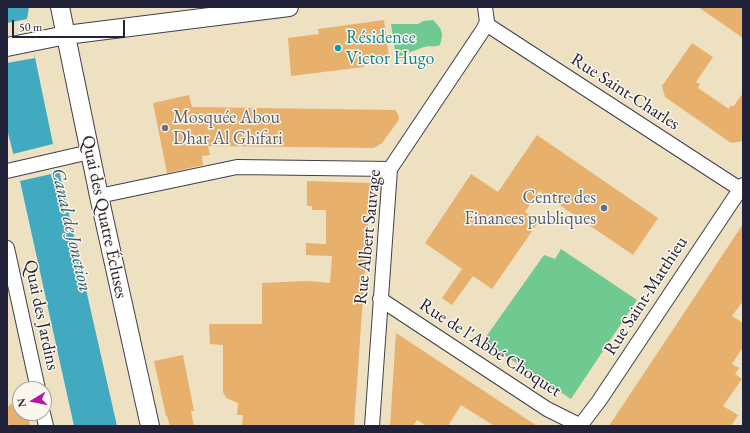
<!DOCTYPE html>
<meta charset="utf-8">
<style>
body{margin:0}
#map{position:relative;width:750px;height:433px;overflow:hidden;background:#eee1c1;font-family:"EB Garamond",serif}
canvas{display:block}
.frame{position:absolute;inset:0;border:8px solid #22223b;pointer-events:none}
.north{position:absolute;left:12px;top:381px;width:40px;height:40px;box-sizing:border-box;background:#fbf7ec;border:1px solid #a4a2a5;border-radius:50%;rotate:260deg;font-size:11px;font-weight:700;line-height:16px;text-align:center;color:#22223b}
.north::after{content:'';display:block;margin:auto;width:14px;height:18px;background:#b5179e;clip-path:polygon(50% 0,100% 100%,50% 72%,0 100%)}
.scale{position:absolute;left:12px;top:20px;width:113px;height:18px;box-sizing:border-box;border:2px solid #22223b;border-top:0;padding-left:5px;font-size:12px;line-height:14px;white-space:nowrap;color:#22223b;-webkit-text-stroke:3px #fbf7ec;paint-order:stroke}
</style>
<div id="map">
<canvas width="750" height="433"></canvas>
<div class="frame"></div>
<div class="north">N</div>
<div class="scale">50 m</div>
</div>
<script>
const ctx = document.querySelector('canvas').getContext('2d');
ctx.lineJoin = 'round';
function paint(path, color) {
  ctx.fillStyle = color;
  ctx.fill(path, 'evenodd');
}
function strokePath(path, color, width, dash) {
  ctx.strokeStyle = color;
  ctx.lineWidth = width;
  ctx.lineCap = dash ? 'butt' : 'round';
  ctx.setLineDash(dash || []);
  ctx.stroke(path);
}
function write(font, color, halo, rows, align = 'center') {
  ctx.font = font + ' "EB Garamond",serif';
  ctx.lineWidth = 3;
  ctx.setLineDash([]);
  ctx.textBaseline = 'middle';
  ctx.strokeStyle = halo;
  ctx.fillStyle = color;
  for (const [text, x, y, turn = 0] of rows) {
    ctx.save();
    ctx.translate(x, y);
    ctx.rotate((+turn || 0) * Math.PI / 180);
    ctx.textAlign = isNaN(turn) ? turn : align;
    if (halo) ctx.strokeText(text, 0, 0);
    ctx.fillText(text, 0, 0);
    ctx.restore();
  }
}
paint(new Path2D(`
 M433,20C442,29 444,32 440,45C432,48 431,45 424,47C415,50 405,54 396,58L391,24H418L423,21Z
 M561,249L637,300L571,399L483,341L544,255L555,259Z`), '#6fc991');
paint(new Path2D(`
 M7,7H29L27,19L53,144L117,426H74L20,181L7,129Z`), '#41aac1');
paint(new Path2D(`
 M27,19L35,58L7,63V23Z
 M53,144L60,172L20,181L13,154Z`), '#eee1c1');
paint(new Path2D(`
 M698,7H743V38Z
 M384,20L389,57L364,61V67L291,76L288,38L319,34L318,29Z
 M692,43L713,57L696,82L700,84L698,88L729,109L731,105L733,107L743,93V141L731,143L665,97L662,86Z
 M189,95L192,107L395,110L398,114L399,117L398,121L382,143L374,148L208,146L210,155L202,156L203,165L167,173L153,103Z
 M537,135L658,218L633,255L539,191L525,212L539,221L492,289L473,276L452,305L442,298L462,269L425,243L471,174L498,192Z
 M307,181L371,183L354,426H242L243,415H237L238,403L226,398L223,392V345L210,344L209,324H262V283L307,281L330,283L332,256L306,255V243L326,244V210H312V206H307Z
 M743,224V301L732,316L743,323V347L732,364L739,368L735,374L742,379L723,406L738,415L731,426H609Z
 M396,333L425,352L537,426H494L461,405L448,426H427L417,420L413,426H390Z
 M183,355L194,411H191L194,426H170L167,416H166L154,361Z
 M20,398V413H27L30,426H10L7,422V407Z`), '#e7b06d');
const minor = new Path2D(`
 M486,24L743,191
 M7,171L90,152
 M99,196L237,167L390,169
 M7,248L38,389
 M380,299L547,409L581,426
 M43,413L46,426
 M372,426L390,169L483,30L487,22L485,7
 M580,426L599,401L743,185`);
const major = new Path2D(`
 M60,7L99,196L150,426
 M7,47L66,35L289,7`);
strokePath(minor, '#413f4f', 16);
strokePath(major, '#413f4f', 20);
strokePath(minor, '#fff', 14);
strokePath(major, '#fff', 18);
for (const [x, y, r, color] of [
 [338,48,4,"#0f9aa8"],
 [165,128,4,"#6b7280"],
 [604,208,4,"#5c6f8a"]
]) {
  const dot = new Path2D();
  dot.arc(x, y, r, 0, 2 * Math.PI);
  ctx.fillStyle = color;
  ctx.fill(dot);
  strokePath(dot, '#fbf7ec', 1.5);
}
write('18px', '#0d838f', '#fbf7ec', [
 ["Résidence",346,38],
 ["Victor Hugo",346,59]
], 'left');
write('18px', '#22223b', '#fbf7ec', [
 ["Rue Saint-Charles",625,92,33],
 ["Quai des Quatre Écluses",104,217,78],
 ["Rue Albert Sauvage",368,237,-84],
 ["Rue Saint-Matthieu",646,296,-57],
 ["Quai des Jardins",41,315,78],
 ["Rue de l'Abbé Choquet",490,348,33]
]);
write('18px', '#5b616d', '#fbf7ec', [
 ["Mosquée Abou",173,118],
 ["Dhar Al Ghifari",173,139]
], 'left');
write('18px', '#4e5e75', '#fbf7ec', [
 ["Centre des",596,198],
 ["Finances publiques",596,219]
], 'right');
write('italic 19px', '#2e5871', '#fbf7ec', [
 ["Canal de Jonction",71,230,77]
]);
</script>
